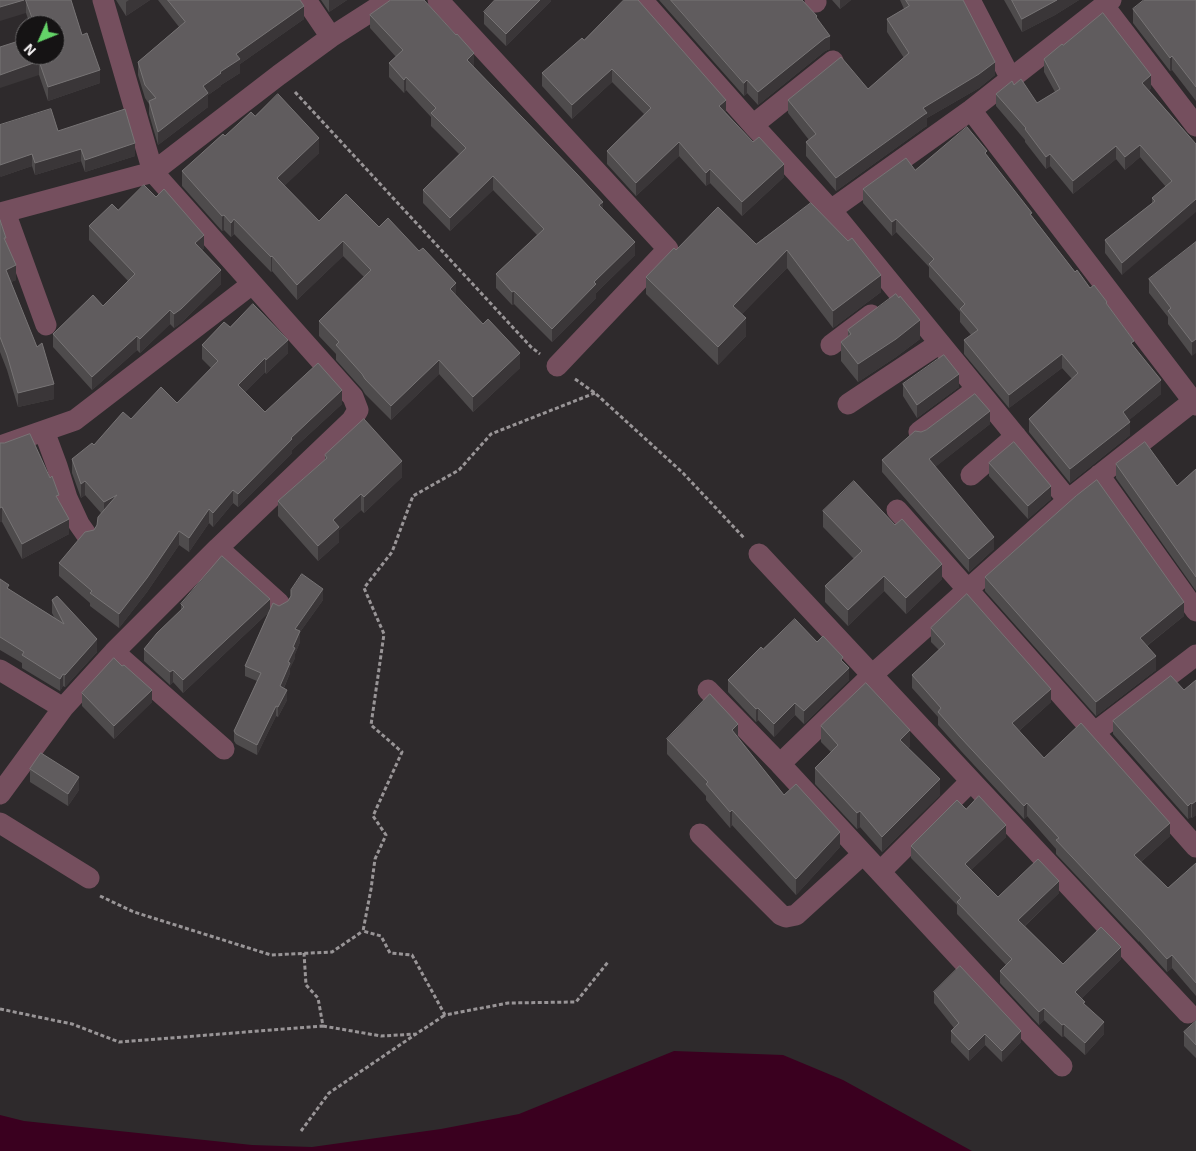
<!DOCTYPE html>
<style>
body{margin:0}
#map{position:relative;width:1196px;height:1151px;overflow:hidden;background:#2e2a2c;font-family:"Exo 2",sans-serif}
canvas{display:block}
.north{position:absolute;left:15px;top:15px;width:50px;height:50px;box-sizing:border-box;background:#151314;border:1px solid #6e6c6d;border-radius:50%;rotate:226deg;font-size:14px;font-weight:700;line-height:20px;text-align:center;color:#f4f1f2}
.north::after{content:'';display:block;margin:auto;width:18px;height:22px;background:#64d468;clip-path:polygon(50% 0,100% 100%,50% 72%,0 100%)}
</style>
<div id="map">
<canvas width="1196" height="1151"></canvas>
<div class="north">N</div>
</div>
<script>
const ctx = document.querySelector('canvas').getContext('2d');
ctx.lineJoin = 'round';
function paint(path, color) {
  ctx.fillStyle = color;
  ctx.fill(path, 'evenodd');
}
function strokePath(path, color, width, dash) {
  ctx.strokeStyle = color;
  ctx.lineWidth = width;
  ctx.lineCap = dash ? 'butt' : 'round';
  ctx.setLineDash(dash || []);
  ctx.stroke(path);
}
paint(new Path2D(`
 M674,1051L783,1055L843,1080L972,1151H0V1115L24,1121L252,1145L312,1147L441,1129L519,1114Z`), '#3a001f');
strokePath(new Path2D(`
 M295,92L531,347L540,354
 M575,379L595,393L683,473L745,539
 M595,393L491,434L459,470L413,496L392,552L364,588L384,634L371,725L402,752L373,816L386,835L375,859L371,889L363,931L381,936L390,953L412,955L445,1015L508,1003L576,1002L608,962
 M100,896L134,912L271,955L332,952L363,931
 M0,1009L72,1024L119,1042L323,1026L318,998L306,985L304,953
 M323,1026L381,1036L416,1034L445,1015
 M301,1131L329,1093L416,1034`), '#999597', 3, [4, 2.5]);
strokePath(new Path2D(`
 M306,0L331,37
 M438,0L668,249L557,366
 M642,0L753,125L831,210L1068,500
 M815,0L816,2
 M970,0L1011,79
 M1104,6L1196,126
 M971,110L1196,405
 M753,125L833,61
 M831,210L971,110L1111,0
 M5,212L46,325
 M0,213L153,172L279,75L331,37L389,0
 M831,345L871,315
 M848,404L940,343
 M44,431L57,466L67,498L79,524L86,534
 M919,432L977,389
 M0,446L75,420L252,284
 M971,475L1016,436
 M1099,475L1196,611
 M897,510L1196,847
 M218,548L279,603
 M759,554L1188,1013
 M114,652L224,749
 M0,670L63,708
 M708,690L780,764L1023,1026L1062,1066
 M1095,732L1196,655
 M780,764L872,675L1068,500L1196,399
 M0,794L63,708L114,652L218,548L352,420L358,410L353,397L153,172L103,0
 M0,823L89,878
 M700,834L781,915L786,917L796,915L863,854
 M880,872L971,781`), '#754f5e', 21);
paint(new Path2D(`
 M0,0H71L82,35L100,83L48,101L39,75L25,55L55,25H30L26,13Z
 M116,0H150L126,16Z
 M158,0H300L304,19L240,64V73L221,85V86L208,95V107L158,145L149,114V104L145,98L138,75V62L179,27Z
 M321,0H347L329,12Z
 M551,0V1L506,46L484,24V12Z
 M659,0H802L817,19L830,49L825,51L758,105L747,93L744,96Z
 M832,0H851L840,9Z
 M900,0H963L995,75L979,88L927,118V126L925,127L836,191L806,156V142L809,140L788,113V100L868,89L904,58L887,32V19L904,9Z
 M1004,0H1079L1055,15L1022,32Z
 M1196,0V101L1172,70L1170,71L1133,23V9Z
 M370,15L474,66V67L603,209L635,255L596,293V298L552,342L514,304L512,305L496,288V274L537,235L493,190L450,231L423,203V190L459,154L431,126V117L406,90L404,93L389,77V63L396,57L370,28Z
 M584,40L726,113L784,177L742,216L710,183L706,186L679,156L636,196L607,164V151L644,114L612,82L572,119L542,86V73Z
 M1063,45L1151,88L1149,90L1196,144L1122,275L1105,253V240L1152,203V198L1166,187L1140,157L1125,170L1116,159L1073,194L1050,166L1046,169L1025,142V140L996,106V94L1014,85L1037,103L1055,92L1044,72V59Z
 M255,116L319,153L284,186L319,221L379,227L456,295L520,368L473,412L439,374L391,420L365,394L362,389L336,360V354L319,336V321L364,277L343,256L297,300L272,271L271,272L234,234L231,237L224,230L222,231L182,186V171L225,136Z
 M58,131L135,156L85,172L81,161L35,175L32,166L0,177Z
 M987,155L1032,216L1075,272L1107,306L1134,347L1161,394L1129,420L1130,435L1070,483L1029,432V419L1072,379L1062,368L1009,408L964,354V340L971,335L960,322V312L929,277V267L896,232L892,236L863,203V189L915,170Z
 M811,203L881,292L833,328L787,268L742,314L746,336L718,365L646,294V277L676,250L756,244Z
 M118,210L204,248L202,250L221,284L181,323L174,328L170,324L140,353L137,350L92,390L53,347V334L103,306L128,281L89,240V226Z
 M0,220L16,280L11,282L54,399L18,407L7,370L0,352Z
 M1196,242L1192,356L1168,324V317L1149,293V279Z
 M230,327L288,353L266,374L265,372L245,392L265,412L342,404L292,450V453L238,507L233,503L213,527L209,523L189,552L179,545L147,592L119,628L90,606V603L59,576V563L94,530L97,525L101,513L85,495L81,498L72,473V459L94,445L177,403L211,368L202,359V345Z
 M848,330L920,339L896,357L858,382L841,361V342L848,337Z
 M903,384L959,387L917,418L903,396Z
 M990,424L935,467L994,549L969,572L882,472V460L921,432Z
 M0,443L59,501L69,534L22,559L2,522Z
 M325,455L402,477L364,513L361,510L339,530V542L318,561L278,516V501L325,460Z
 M989,463L1051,499L1028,519L989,476Z
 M1116,464L1177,486L1196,469V591L1116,478Z
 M823,511L895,525L942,579L906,614L884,591L848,626L825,602V586L854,559L823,527Z
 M985,577L1184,616L1147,646L1156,670L1096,716L985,591Z
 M0,579L9,590L54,617L52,613V600L97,652L65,687L63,686L60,691L22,668V663L0,650Z
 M323,600L300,632V642L295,654V658L290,668V673L284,688L287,700L278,717L276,716L257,755L236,744L234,741V731L257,681L245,676V666L269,612L183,693L173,682L170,685L144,661V649L181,610V604L270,610L279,606Z
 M931,628L1051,702L1019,731L1044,758L1170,836L1141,862L1168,888L1196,863V996L1172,968L1167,972L1139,941V942L1056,854V849L1027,816L1024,819L961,751L938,725V717L912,688V675L939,650L931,642Z
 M817,642L843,662L849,680L804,724L795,715L774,737L758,720L756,722L728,692V680L763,649Z
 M122,666L152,702L114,739L82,706V693Z
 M1196,680V815L1192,818L1191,817L1188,819L1113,734V721L1184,690Z
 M821,726L910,746L908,748L940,795L882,852L860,827L857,829L815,784V768L831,752L821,742Z
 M738,738L784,795L840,847L796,895L732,825L730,828L706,800V796L667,754V739Z
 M30,769L79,790L68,806L30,782Z
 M966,809L1006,837L971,870L998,897L1059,893L1025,926L1063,964L1121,959L1082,998L1085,1005L1104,1034L1085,1055L1064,1036L1062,1037L1044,1020L1039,1025L1000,983V971L1006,965L957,914V905L911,858V846Z
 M934,992L1021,1042L1002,1062L985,1045L969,1061L951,1042V1031L954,1028L934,1003Z
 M1196,1021V1058L1184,1046V1032Z`), '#4e4b4c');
paint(new Path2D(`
 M24,0H26V13L0,21V7Z
 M129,0H150L126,16V2Z
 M329,0H347L329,12Z
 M540,0H551V1L506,46V34Z
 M840,0H851L840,9Z
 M1057,0H1079L1055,15L1022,32V19Z
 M304,6V19L240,64V73L221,85V86L208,95V107L158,145V132L203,86L220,72L236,54Z
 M830,36V49L825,51L758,105V92L825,38Z
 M474,53V66L467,73V60Z
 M1172,56V70L1170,71V58Z
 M39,61V75L0,88V75Z
 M995,62V75L979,88L927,118V126L925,127L836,191V178L923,108Z
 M612,69V82L572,119V105Z
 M100,70V83L48,101V87Z
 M1151,75V88L1142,95V83Z
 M406,77V90L404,93V80Z
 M747,80V93L744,96V83Z
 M726,100V113L719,106Z
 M319,138V153L277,193V178Z
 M679,142V156L636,196V183Z
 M135,143V156L85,172V160Z
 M1140,145V157L1125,170V157Z
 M1116,146V159L1073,194V181Z
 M81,149V161L35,175V163Z
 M32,154V166L0,177V165Z
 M1050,154V166L1046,169V157Z
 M784,164V177L742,216V202Z
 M710,169V183L706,186V173Z
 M493,176V190L450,231V218Z
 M1196,199V212L1122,275V263Z
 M603,202V215L599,205Z
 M224,215V230L222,231V216Z
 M234,219V234L231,237V223Z
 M896,219V232L892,236V222Z
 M204,235V248L195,257V243Z
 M343,241V256L297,300V285Z
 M635,242V255L596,293V298L552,342V329L594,282Z
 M787,250V268L733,323V306Z
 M272,256V271L271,272V257Z
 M16,265V280L6,284V270Z
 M221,270V284L181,323L174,328V314Z
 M881,275V292L833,328V311Z
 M456,283V298L450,289Z
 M514,291V304L512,305V292Z
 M170,310V324L140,353V339Z
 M746,318V336L718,365V347Z
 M920,320V339L896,357L858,382V364Z
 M137,336V350L92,390V377Z
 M1196,339V353L1192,356V342Z
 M288,340V353L266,374V360Z
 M520,353V368L473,412V397Z
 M1062,354V368L1009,408V395Z
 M265,358V372L238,399V385Z
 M439,360V374L391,420V406Z
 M959,374V387L917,418V405Z
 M1161,380V394L1123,425V412Z
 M54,384V399L18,407V393Z
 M342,390V404L292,450V453L238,507V494L291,438Z
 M990,411V424L929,472V459Z
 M1130,422V435L1070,483V469Z
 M402,461V477L364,513V497Z
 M85,481V495L81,498V484Z
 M1051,486V499L1028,519V506Z
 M233,490V503L213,527V513Z
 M361,494V510L339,530V542L318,561V546L333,520Z
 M117,495L104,516V502Z
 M2,507V522H0V508Z
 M209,509V523L189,552V538Z
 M69,519V534L22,559V544Z
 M179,531V545L147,592L119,628V614Z
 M994,537V549L969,572V559Z
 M942,564V579L906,614V598Z
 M884,576V591L848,626V610Z
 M323,589V600L300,632V642L295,654V658L290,668V673L280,697V686L288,662L295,629Z
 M270,599V611L183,693V680Z
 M1184,602V616L1140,651V638Z
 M97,639V652L65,687V675Z
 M1156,656V670L1096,716V702Z
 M849,668V680L804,724V711Z
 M173,670V682L170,685V672Z
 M63,674V686L60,691V679Z
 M1051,689V702L1012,737V723Z
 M152,690V702L114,739V726Z
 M287,690V700L278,717V707Z
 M795,703V715L774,737V724Z
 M276,706V716L257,755V745Z
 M758,708V720L756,722V709Z
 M738,724V739L732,730Z
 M910,730V746L900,756V740Z
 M79,777V790L68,806V794Z
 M940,779V795L882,852V837Z
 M1196,801V815L1192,818V804Z
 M1027,803V816L1024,819V806Z
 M1191,803V817L1188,819V806Z
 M732,810V825L730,828V812Z
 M860,811V827L857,829V813Z
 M1170,823V836L1134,868V855Z
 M1006,825V837L965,876V864Z
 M840,832V847L796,895V879Z
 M1059,881V893L1018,932V920Z
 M1121,947V959L1075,1005V992Z
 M1172,955V968L1167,972V959Z
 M1044,1008V1020L1039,1025V1012Z
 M1104,1022V1034L1085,1055V1043Z
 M1064,1024V1036L1062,1037V1025Z
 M1021,1031V1042L1002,1062V1051Z
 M985,1034V1045L969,1061V1050Z`), '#3a3638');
const building = new Path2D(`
 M0,0H24L0,7Z
 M26,0H71L82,35L87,33L100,70L48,87L39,61L0,75V47L25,39V55H55V25H35Z
 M168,0H300L304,6L236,54L240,59L220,72L221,73L203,86L208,93L158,132L149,101L156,98L145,85L138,62L185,22Z
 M391,0H424L456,35L457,34L474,53L467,60L576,173L603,202L599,205L635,242L594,282L596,284L552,329L514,291L512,292L496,274L544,229L493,176L450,218L423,190L466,148L431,113L436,108L406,77L404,80L389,63L403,50L370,15Z
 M495,0H540L506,34L484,12Z
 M624,0H638L726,100L719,106L753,142L759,137L784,164L742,202L710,169L706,173L679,142L636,183L607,151L651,108L612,69L572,105L542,73L582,38L584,40Z
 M671,0H802L817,16L816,17L830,36L825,38L758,92L747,80L744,83Z
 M906,0H963L995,62L979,74L923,108L927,113L925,114L836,178L806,142L816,134L788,100L841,57L868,89L909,53L887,19L909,6Z
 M1012,0H1057L1022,19Z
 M1144,0H1196V87L1172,56L1170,58L1133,9Z
 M1103,13L1151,75L1142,83L1196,144V199L1122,263L1105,240L1155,201L1152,198L1172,181L1140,145L1125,157L1116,146L1073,181L1050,154L1046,157L1025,129L1026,128L996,94L1012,81L1014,85L1021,79L1037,103L1060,89L1044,59L1062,44L1063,45Z
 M278,94L319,138L277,178L319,221L346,194L379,227L388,218L419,251L423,248L456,283L450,289L483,324L488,319L520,353L473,397L439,360L391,406L365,379L362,374L336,345L339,342L319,321L371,270L343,241L297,285L272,256L271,257L234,219L231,223L224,215L222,216L182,171L223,134L225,136L251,112L255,116Z
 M51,109L58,131L125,109L135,143L85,160L81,149L35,163L32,154L0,165V125Z
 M967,127L987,151L985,153L1032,213L1030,214L1075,272L1077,270L1090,288L1094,285L1107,302L1106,303L1134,341L1131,343L1161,380L1123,412L1130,422L1070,469L1029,419L1078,373L1062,354L1009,395L964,340L978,330L960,309L965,304L929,264L934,259L896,219L892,222L863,189L906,158L915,170Z
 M144,185L156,197L164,189L204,235L195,243L221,270L181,309L174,314L170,310L140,339L137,336L92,377L53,334L93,295L103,306L135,274L89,226L112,204L118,210Z
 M811,203L848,241L852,238L881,275L833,311L787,250L733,306L746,318L718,347L646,277L674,248L676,250L718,207L756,244Z
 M0,220L6,238H4L16,265L6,270L37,347L42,343L54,384L18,393L7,355L0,337Z
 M1196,242V339L1192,342L1168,311L1171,308L1149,279Z
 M896,294L899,298L900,296L920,320L896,339L858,364L841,342L851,334L848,330Z
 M253,304L288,340L266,360L265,358L238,385L265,412L318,363L342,390L291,438L292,439L238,494L233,490L213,513L209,509L189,538L179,531L147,578L119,614L90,593L92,591L59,563L85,532L94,530L97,525L98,517L117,495L104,502L85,481L81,484L72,459L92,443L94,445L123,412L131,419L161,387L177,403L218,361L202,345L224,322L230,327Z
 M944,355L959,374L917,405L903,384Z
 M975,394L990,411L929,459L994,537L969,559L882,460L915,431L921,432L926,430Z
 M364,419L402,461L364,497L361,494L333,520L339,527L318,546L278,501L327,458L325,455Z
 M30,434L50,478L52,476L59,495L56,496L69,519L22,544L2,507L0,508V443H4Z
 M1014,442L1051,486L1028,506L989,463Z
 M1145,442L1177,486L1196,469V577L1116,464Z
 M1097,480L1184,602L1140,638L1156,656L1096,702L985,577L1076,496Z
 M854,481L895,525L902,519L942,564L906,598L884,576L848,610L825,586L862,551L823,511Z
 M222,556L270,599L183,680L173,670L170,672L144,649L157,633L184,607L181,604Z
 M302,574L323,589L295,629L300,631L293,647L295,648L288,662L290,663L280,686L287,690L278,707L276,706L257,745L236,734L234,731L261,673L245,666L273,603L279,606L288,601L291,596V590Z
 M0,579L9,585L7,588L64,624L52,600L57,596L97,639L65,675L63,674L60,679L22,655L24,652L0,637Z
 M967,594L1051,689L1012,723L1044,758L1081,723L1170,823L1134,855L1168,888L1196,863V983L1172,955L1167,959L1139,928L1056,840L1059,838L1027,803L1024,806L961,738L938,712L941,708L912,675L945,644L931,628Z
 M795,619L817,642L823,636L843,657L841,660L849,668L804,711L795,703L774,724L758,708L756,709L728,680L761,647L763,649Z
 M114,658L122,666L124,665L152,690L114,726L82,693Z
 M1171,676L1184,690L1196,680V801L1192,804L1191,803L1188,806L1113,721Z
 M866,683L910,730L900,740L940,779L882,837L860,811L857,813L815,768L838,745L821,726Z
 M710,694L738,724L732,730L784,795L796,784L840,832L796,879L732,810L730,812L706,784L708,782L667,739Z
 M41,753L79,777L68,794L30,769Z
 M979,796L1006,825L965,864L998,897L1038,859L1059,881L1018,920L1063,964L1101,927L1121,947L1075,992L1085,1002L1083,1003L1104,1022L1085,1043L1064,1024L1062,1025L1044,1008L1039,1012L1000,971L1012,959L957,902L961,898L911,846L957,800L966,809Z
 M960,966L1021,1031L1002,1051L985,1034L969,1050L951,1031L959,1023L934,992Z
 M1196,1021V1045L1184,1032Z`);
paint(building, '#605c5e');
strokePath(building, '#777475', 1);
</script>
